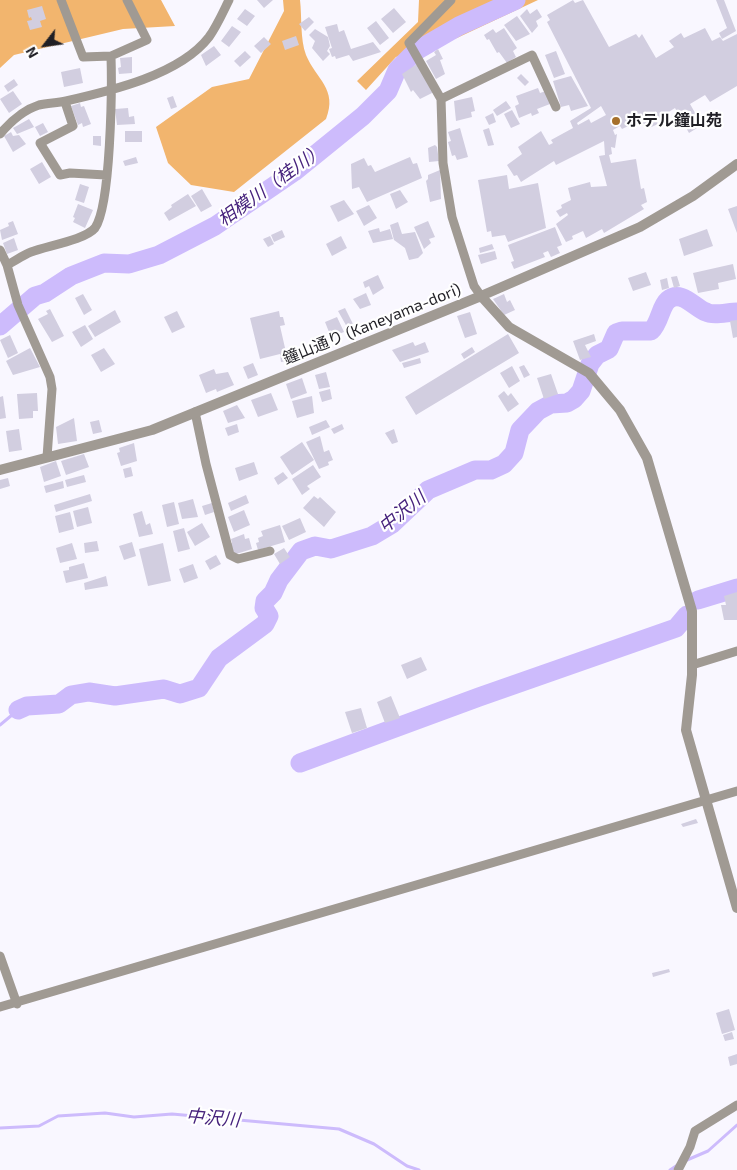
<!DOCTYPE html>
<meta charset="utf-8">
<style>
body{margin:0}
#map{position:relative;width:737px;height:1170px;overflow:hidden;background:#f9f7ff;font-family:"Exo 2",sans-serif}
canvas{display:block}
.north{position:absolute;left:20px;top:20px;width:50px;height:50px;-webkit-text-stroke:4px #fff;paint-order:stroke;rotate:240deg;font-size:14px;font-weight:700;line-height:20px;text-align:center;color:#201f25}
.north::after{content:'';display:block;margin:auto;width:18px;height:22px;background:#201f25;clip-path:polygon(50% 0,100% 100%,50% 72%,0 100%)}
</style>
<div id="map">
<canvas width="737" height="1170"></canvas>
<div class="north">N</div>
</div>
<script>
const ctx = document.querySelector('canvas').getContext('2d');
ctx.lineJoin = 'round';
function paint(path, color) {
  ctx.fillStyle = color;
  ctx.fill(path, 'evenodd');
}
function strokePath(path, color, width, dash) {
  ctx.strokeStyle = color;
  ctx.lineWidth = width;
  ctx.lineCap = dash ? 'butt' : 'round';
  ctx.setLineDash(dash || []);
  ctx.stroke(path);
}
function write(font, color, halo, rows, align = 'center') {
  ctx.font = font + ' "Exo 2","Noto Sans JP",sans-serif';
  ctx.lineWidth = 4.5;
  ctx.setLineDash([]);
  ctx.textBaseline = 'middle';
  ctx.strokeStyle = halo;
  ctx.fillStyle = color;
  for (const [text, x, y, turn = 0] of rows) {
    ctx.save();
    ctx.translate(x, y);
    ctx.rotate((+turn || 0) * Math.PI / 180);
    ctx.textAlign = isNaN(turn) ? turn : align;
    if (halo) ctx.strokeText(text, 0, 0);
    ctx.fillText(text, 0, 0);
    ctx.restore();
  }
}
paint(new Path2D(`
 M0,0H161L175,26L123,29L14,55L0,68Z
 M283,0H300C302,17 300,39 306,55C316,79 338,89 326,119L234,192L191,185L168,163L156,127L212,87L249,79L284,11Z
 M419,0H538L457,38L396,57L366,90L357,81L418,22Z`), '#f2b56e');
strokePath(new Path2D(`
 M0,725L18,710
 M0,1128L39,1126L58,1116L105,1113L134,1117L172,1114L339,1129L374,1144L407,1166L419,1170
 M687,1160L708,1151L737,1125
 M670,1170L679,1164`), '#cdbbfc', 3);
strokePath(new Path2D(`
 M0,326L35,296L45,293L71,276L104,263L129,264L159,255L215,226L294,172L363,116L388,91L397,70L416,51L459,26L516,0
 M698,600L737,588
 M18,710L27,706L59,704L71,695L89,692L115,696L164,689L180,694L199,688L219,658L265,624L269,616L264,608L265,601L273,593L279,580L301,551L315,546L331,549L372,536L392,524L428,490L475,470H491L504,464L514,453L520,430L538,411L551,404L567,403L574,399L581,391L590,364L597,355L609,349L616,333L622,331H651C660,323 660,307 668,300C681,289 695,308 706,312C713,316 728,312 737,312
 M300,763L479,697L676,628L687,615`), '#cdbbfc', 19);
paint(new Path2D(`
 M257,0H273L264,8Z
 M573,0L575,3L583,0L609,47L636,34L639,38L642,34L656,58L674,47L669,41L681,33L684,38L705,28L712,41L720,37L723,41L737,34V86L710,102L705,95L690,104L702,125L689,133L675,108L656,120L658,124L647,129L641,120L622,129L620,126L613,130L615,135L617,134L615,148L611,147L612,154L609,155L611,163L636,159L641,189L644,188L647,202L641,205L644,209L604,233L602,229L586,238L583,231L572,236L573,239L566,242L556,224L568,215L567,213L560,217L556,211L562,208L561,205L571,200L568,188L590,182L591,187L607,186L599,156L605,155L604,141L556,165L554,161L521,182L517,175L514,176L507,165L522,154L518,147L541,131L549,145L553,143L551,140L573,128L570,121L591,108L547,22L550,20L547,15ZM601,106L606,115L591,123L589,119L578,125L577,123Z
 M716,0H724L736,31L722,39L719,33L727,28Z
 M42,6L46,19L40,21L42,27L30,30L27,21L32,20L31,17L29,18L27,10Z
 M394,8L406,22L393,33L381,19Z
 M245,9L255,16L247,26L237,19Z
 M527,9L530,14L537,9L542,17L536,21L538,26L532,33L520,16Z
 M517,16L530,34L516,41L504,25Z
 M309,17L314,22L305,31L299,24Z
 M376,21L389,38L380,45L367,28Z
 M337,24L339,32L344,30L351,49L373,42L381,52L353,61L349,55L336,59L335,56L332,57L329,49L332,48L325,27Z
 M232,26L241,32L229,47L221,41Z
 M504,28L517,48L513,51L516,57L507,63L499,52L497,53L489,39L487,40L484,35L493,29L496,33Z
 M315,29L328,37L330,46L327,51L330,54L323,61L312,48L315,41L309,35Z
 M296,36L299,45L285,50L282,41Z
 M264,37L271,44L261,53L254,46Z
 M214,46L221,55L206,66L201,55Z
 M438,49L443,59L440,60L445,74L436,79L426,61L436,55L434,52Z
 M245,51L251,57L240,67L234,61Z
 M556,51L565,74L554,78L545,55Z
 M132,57V73L119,74L118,68L121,67L120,58Z
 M417,64L434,92L420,99L413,90L411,92L402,74Z
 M80,68L83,83L64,87L61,72Z
 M521,74L529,82L525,86L517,78Z
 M571,76L588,106L571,111L569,105L561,107L553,81Z
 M14,79L18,85L8,92L4,86Z
 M538,88L540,93L546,91L550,104L537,109L539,113L532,116L531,113L519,118L515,106L519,104L516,96Z
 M13,91L22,104L9,113L0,99Z
 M173,96L177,107L171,109L167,98Z
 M472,97L475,111L471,112L472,117L456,121L454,101Z
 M506,101L511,108L497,116L493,110Z
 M80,103L81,107L84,106L91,124L83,127L82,123L78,125L71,106Z
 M128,108L129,117L134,116L135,124L117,125L115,109Z
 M512,110L520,124L511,128L504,114Z
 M493,113L496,122L489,125L485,117Z
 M29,119L34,127L17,134L13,128Z
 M43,123L48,132L40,136L35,127Z
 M460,128L468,157L457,160L455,155L452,156L448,142L451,141L448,132Z
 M489,128L494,145L488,146L483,130Z
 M125,131H142V142H125Z
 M11,132L13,136L19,135L26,144L13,152L4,136Z
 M93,136H101V146L93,145Z
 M435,145L437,147L439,161L429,162L428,148Z
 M136,157L138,163L125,166L123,161Z
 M410,157L413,164L417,163L422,178L367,202L359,187L352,189L351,164L364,158L368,166L371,165L375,172Z
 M42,162L51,177L39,184L30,169Z
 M440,170L441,199L430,202L426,181L428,179V175Z
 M507,175L509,189L538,183L546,228L508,242L505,235L492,237L491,231L487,232L478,180Z
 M80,184L89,187L84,203L75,200Z
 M202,189L212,206L201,212L191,196Z
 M400,190L408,202L396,209L390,194Z
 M188,194L196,206L169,221L164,213L172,207L171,205Z
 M344,200L354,214L338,222L330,206Z
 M78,204L93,210L85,228L73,222L75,218L73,217Z
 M369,205L377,218L364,226L356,211Z
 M737,206V233L728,209Z
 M13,221L18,234L2,240L0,230L9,226L8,223Z
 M428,221L435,237L429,239L431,243L424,249L414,227Z
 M398,222L402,234L415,232L423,253L418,258L409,260L405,248L394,240L390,225Z
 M555,227L562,245L557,247L560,253L551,257L548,251L543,253L545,257L514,269L511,262L514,261L508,245Z
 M379,228L380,232L390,229L393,239L373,243L368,231Z
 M707,229L713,246L684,256L679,239Z
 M282,230L285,237L274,242L271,235Z
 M270,236L274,244L268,247L263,239Z
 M341,236L347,248L332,256L326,244Z
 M14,238L18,250L7,254L3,243Z
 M492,244L494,249L480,253L479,248Z
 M495,251L497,259L481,264L478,255Z
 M733,264L736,279L718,283L719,289L698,293L693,273Z
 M646,272L651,285L633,291L628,278Z
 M378,275L384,288L373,295L369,286L365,288L363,282Z
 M677,276L680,286L674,288L671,277Z
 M667,278L669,288L662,290L660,280Z
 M366,293L371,305L360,309L353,299Z
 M83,294L92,310L84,315L75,298Z
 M504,294L507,302L510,300L515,310L504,315L493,299Z
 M345,308L353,324L347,327L338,311Z
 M50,309L64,336L52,342L38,319L48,314L46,311Z
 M115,310L121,322L95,337L88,326Z
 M177,311L185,327L172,333L164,317Z
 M279,311L280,317H283L285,325L280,326L288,361L281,362L280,354L260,359L250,318Z
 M470,312L477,334L465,338L457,316Z
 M337,317L344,332L331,337L325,322Z
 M737,320V337L733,338L730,321Z
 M85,325L93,339L81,347L72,332Z
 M508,334L519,353L416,415L405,397Z
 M594,334L596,341L585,345L591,357L580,360L573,341Z
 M10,335L18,353L8,358L0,340Z
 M413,342L415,346L425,342L429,352L400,362L392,350Z
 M472,347L475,352L464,359L461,354Z
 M30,348L40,367L13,375L6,361Z
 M104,348L115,364L101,372L91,355Z
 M420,358L421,363L404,368L402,363Z
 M253,363L258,375L248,379L243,367Z
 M524,365L530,375L524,378L519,367Z
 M512,366L520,381L509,388L500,373Z
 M214,369L216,374L228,372L234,385L217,392L216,389L206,393L199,375Z
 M326,372L330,387L319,389L315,375Z
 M551,374L558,394L544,399L537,378Z
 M302,378L307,393L291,399L286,384Z
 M330,389L332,399L322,402L319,392Z
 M504,391L508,396L511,393L519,404L508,412L498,396Z
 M37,393L38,411H33V418L19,419L17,394Z
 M271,393L278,410L258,417L251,400Z
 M3,396L6,418L0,419V397Z
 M312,396L314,413L297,418L292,401Z
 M237,405L245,418L228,423L223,411Z
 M74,418L77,441L58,444L56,427Z
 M99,420L102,432L93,434L90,422Z
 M326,420L330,427L312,435L309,427Z
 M237,424L239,432L228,436L225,428Z
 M342,424L344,429L334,434L331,429Z
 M19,429L22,450L9,452L6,431Z
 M394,429L398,442L392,444L385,433Z
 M320,436L324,452L329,450L333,460L328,462L329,465L319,469L306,442Z
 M302,442L314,460L292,475L280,457Z
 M134,443L137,461L121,466L117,453L120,452L119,448Z
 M84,454L89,467L66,475L61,461Z
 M56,461L61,476L44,482L40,467Z
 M254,462L258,474L239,481L235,468Z
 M313,465L321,477L307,486L310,489L302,495L292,479Z
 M131,467L133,476L125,478L123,469Z
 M283,472L288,478L278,485L274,478Z
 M84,475L86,482L67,487L65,480Z
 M8,478L10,486L0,489V480Z
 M63,481L64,488L46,493L44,486Z
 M90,494L92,501L56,512L54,505Z
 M246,495L249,503L231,511L228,503Z
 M314,496L318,499L320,497L336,512L324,527L303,508Z
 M193,499L198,517L182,519L178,503Z
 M174,502L179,524L167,527L162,505Z
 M212,503L214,512L205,515L202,506Z
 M88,507L92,523L77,527L73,511Z
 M244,510L250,525L234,532L228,517Z
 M142,511L146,525L150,523L153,534L139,537L133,514Z
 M70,512L74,529L59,533L55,516Z
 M300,518L306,532L289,540L282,526Z
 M202,523L210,537L195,546L187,532Z
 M280,525L285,542L258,550L256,543L259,542L258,538L263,536L261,531Z
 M184,528L190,549L178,552L173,531Z
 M244,534L245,539L249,538L252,549L233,555L230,543H232L231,539Z
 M97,541L99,551L85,553L84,543Z
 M132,542L136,556L124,560L119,546Z
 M72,543L77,559L60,563L56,548Z
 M163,543L171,581L148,586L139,549Z
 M284,548L290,557L280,564L274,554Z
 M216,555L221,564L210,570L205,561Z
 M84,563L88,578L66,583L63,571L69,570V567Z
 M193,564L198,578L184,583L179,569Z
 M106,576L108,586L85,590L84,583Z
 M737,592V620H724L721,605H726L724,596Z
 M421,657L427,670L407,679L401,665Z
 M391,696L400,718L385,723L377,702Z
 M361,708L367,728L352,733L345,712Z
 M696,819L698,823L683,827L681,824Z
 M669,969L670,972L653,977L652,973Z
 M729,1009L735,1030L722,1034L716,1013Z
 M732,1032L734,1039L725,1041L723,1035Z
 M737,1054V1064L730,1066L728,1057Z`), '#d2cee0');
strokePath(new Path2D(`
 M61,0L83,57L111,56L147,40L127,0
 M451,0L409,43L441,99L443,163L452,217L474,286L481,296
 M441,99L532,55L556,107
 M65,102L73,126L40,143L60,175L70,173L106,175
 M0,134C11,121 23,110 39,105C48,103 57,103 66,101C110,91 180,75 209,37C217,26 223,12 229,0
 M0,250L7,265L18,305L50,377L52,389L47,457
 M7,265C15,261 23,255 31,252C46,246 85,240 95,228C111,205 112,88 111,56
 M195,412L206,464L230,555L238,559L270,551
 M692,665L737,651
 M0,956L17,1004
 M0,1007L737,791
 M678,1170L690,1147L695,1131L737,1105`), '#a09a93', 9);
strokePath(new Path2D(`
 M481,296L509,327L589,373L620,410L647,458L692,611V675L686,730L737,908
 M0,470L152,430L481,296L640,227L693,196L737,164`), '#a09a93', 10);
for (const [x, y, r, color] of [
 [616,121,5,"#a6702b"]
]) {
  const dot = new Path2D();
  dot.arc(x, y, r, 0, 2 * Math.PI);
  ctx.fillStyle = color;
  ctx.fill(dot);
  strokePath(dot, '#fff', 2);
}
write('bold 16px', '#201f25', '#fff', [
 ["ホテル鐘山苑",626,121]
], 'left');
write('16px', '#201f25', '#fff', [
 ["鐘山通り (Kaneyama-dori)",372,324,-22]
]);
write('italic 18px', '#47237d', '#fff', [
 ["相模川（桂川）",271,185,-36],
 ["中沢川",402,512,-39],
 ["中沢川",213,1118,5]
]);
</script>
